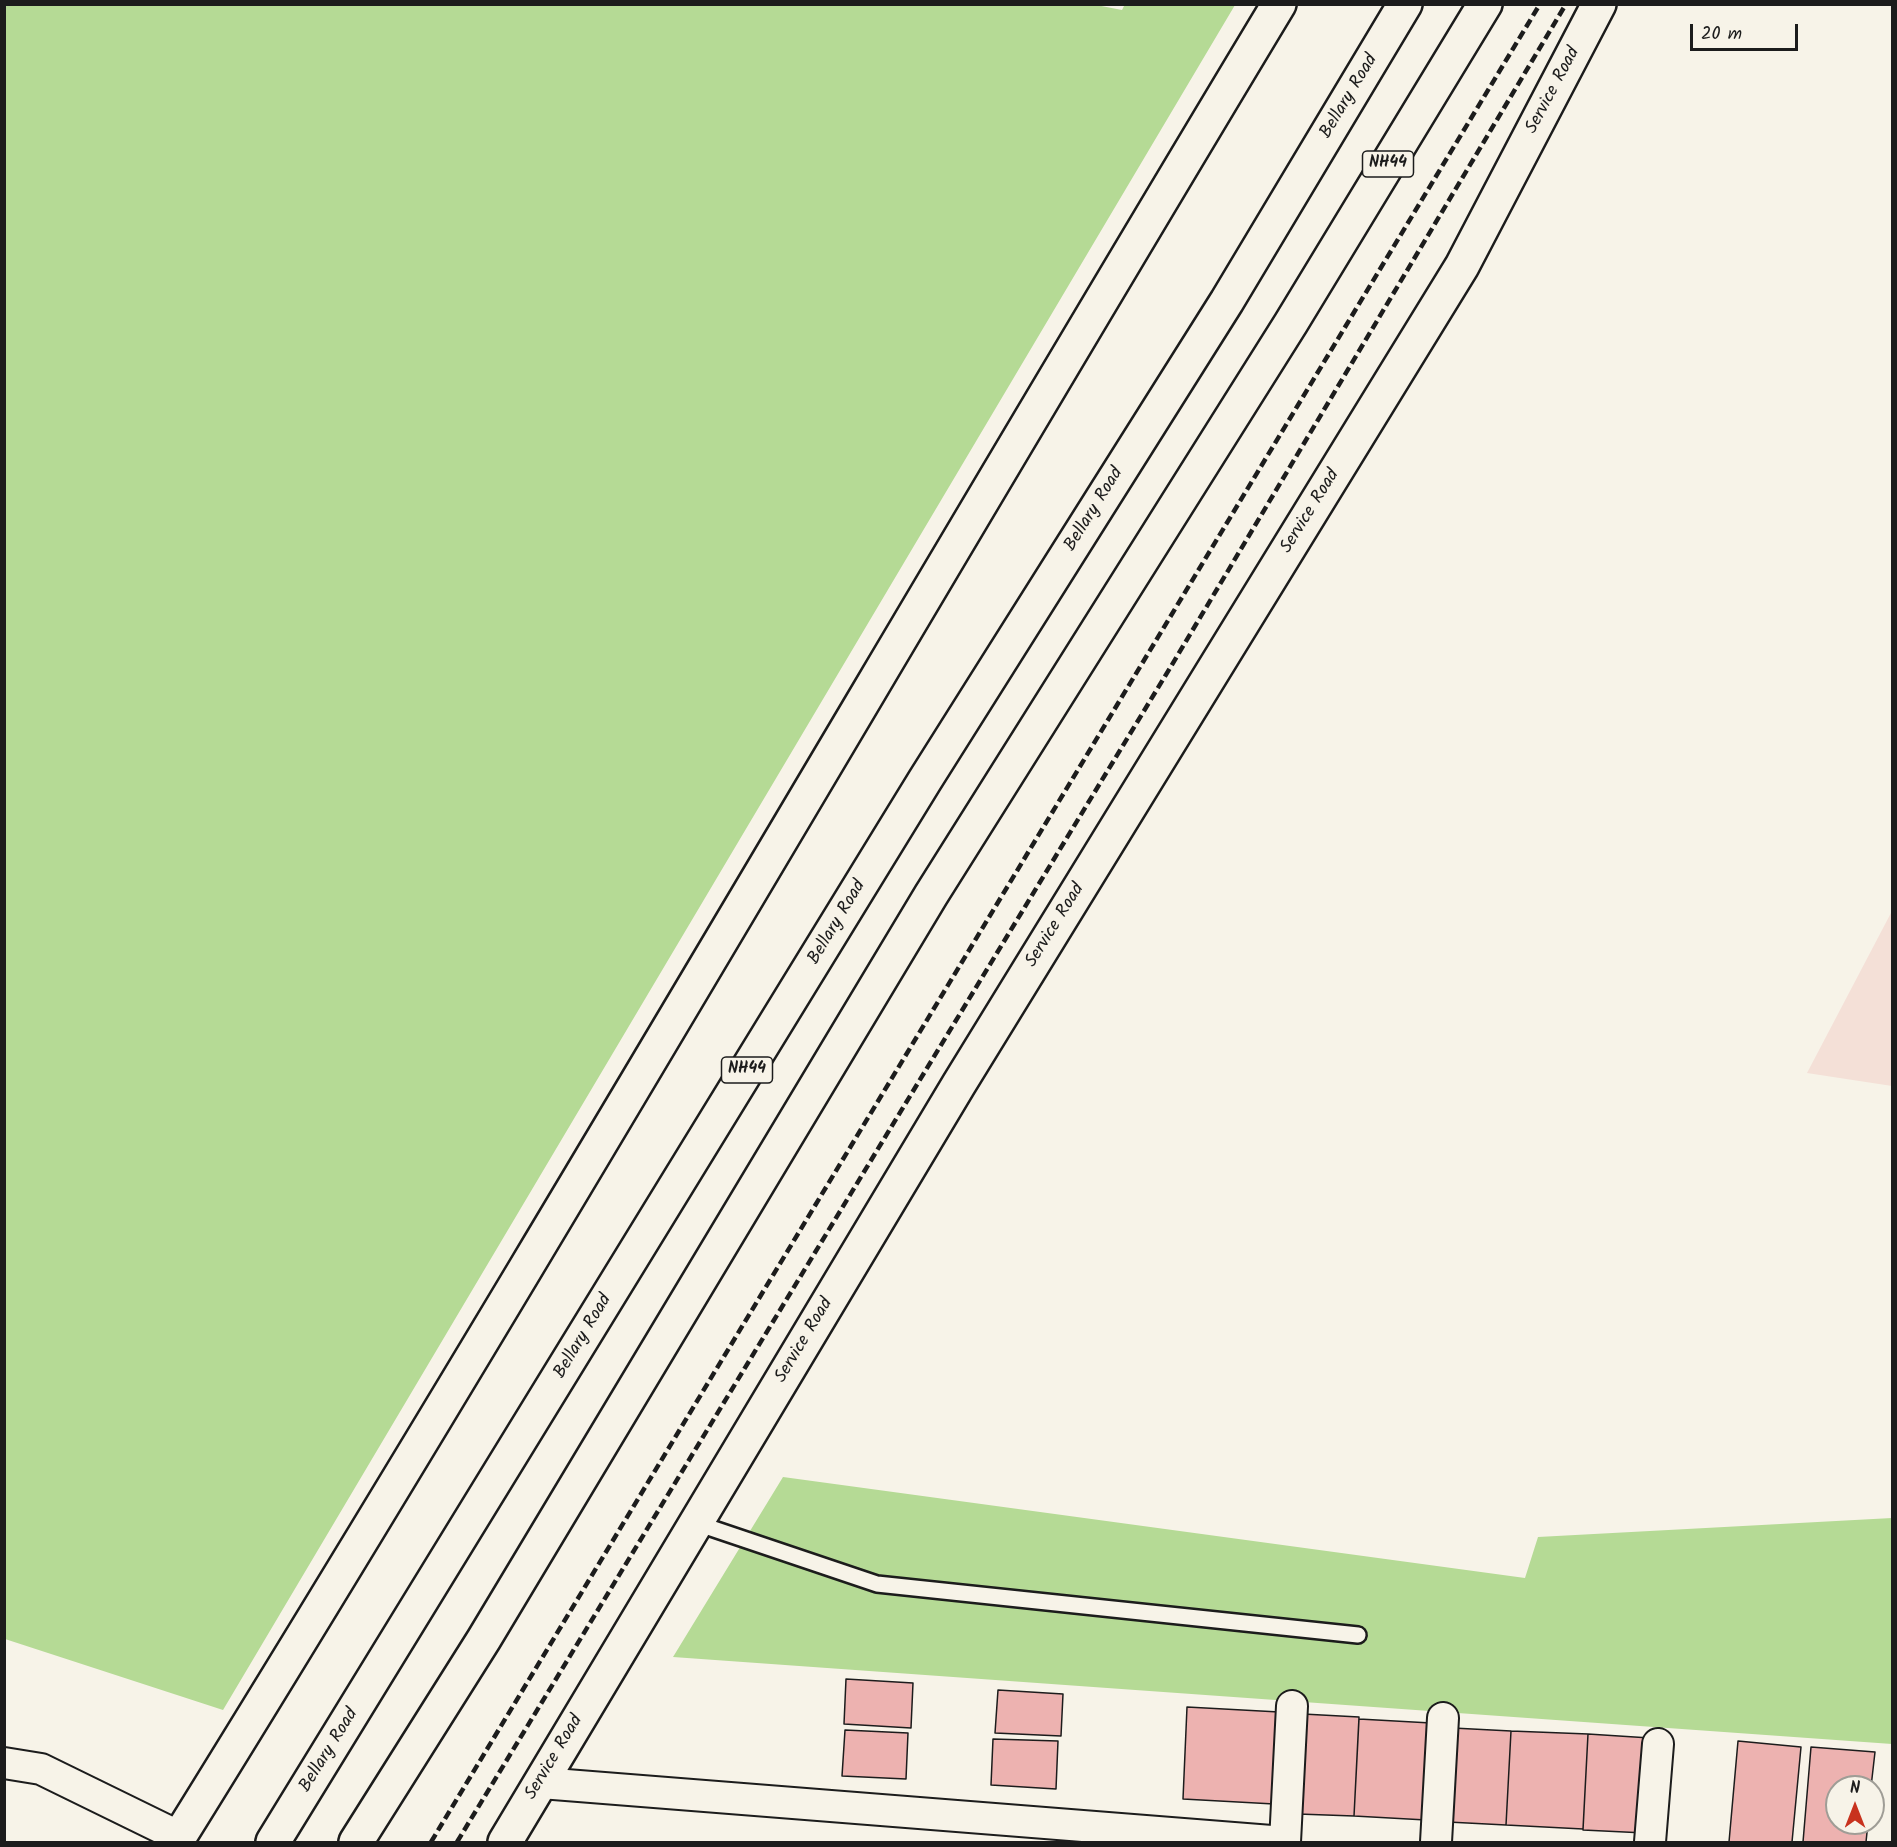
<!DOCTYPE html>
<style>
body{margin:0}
#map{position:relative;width:1897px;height:1847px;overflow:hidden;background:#f7f3e8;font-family:Kalam,sans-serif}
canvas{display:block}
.frame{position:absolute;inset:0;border:6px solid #1c1c1c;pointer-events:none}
.north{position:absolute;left:1825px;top:1775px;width:60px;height:60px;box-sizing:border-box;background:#f7f3e8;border:2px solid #9f9d96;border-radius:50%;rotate:0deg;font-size:16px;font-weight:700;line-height:24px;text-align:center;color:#1c1c1c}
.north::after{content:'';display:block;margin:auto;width:21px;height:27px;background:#c8321e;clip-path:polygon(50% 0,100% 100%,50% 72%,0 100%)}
.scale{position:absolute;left:1690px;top:24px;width:108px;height:27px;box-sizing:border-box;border:3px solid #1c1c1c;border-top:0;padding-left:8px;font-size:18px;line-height:21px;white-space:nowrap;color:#1c1c1c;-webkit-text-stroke:4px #f7f3e8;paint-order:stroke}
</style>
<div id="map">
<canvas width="1897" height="1847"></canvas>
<div class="frame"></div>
<div class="north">N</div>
<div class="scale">20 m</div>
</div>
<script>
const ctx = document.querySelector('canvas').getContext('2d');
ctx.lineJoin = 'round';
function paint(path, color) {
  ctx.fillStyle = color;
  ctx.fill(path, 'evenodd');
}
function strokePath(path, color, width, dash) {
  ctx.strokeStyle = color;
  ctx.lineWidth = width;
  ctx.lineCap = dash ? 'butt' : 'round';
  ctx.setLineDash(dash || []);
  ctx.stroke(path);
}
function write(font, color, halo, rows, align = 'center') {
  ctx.font = font + ' Kalam,sans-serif';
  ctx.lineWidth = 4.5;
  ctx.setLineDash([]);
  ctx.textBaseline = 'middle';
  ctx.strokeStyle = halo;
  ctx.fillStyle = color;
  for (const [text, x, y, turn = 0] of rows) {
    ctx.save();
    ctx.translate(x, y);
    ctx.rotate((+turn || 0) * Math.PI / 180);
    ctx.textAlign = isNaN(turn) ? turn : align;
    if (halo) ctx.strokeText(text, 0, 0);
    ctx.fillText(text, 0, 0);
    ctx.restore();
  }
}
paint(new Path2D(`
 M1892,911V1086L1807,1073Z`), '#f4e0d7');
paint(new Path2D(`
 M1091,4L1122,10L1125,4L1235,5L223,1710L5,1639V5Z
 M783,1477L1525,1578L1538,1537L1892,1518V1744L673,1657Z`), '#b5da95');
const building = new Path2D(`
 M846,1679L913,1683L911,1728L844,1724Z
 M998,1690L1063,1694L1061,1736L995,1733Z
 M1187,1707L1279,1712L1274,1804L1183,1799Z
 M1303,1714L1359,1717L1354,1816L1298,1814Z
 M1359,1719L1431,1723L1426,1820L1354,1816Z
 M1453,1728L1511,1731L1506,1825L1448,1822Z
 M845,1730L908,1733L906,1779L842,1776Z
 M1511,1731L1588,1734L1583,1829L1506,1825Z
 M1588,1734L1650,1738L1645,1833L1583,1830Z
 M993,1739L1058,1741L1056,1789L991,1785Z
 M1738,1741L1801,1747L1792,1842H1729Z
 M1811,1747L1875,1752L1871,1787H1837V1823H1868L1866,1842H1803Z`);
paint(building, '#edb2b0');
strokePath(building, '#1c1c1c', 1.5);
const service = new Path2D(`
 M696,1523L877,1584L1358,1635`);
const minor = new Path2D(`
 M4,1763L41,1769L180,1837
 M541,1783L1284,1842
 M1285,1842L1292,1706
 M1436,1842L1443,1718
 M1650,1842L1658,1744`);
const secondary = new Path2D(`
 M176,1842C553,1235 910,616 1279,4
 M505,1842L959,1084L1462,266L1599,4`);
const trunk = new Path2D(`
 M273,1842L925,780L1227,301L1405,4
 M356,1842L484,1639L931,895L1291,323L1485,4`);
strokePath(service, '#1c1c1c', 20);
strokePath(minor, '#1c1c1c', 34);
strokePath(secondary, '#1c1c1c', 38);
strokePath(trunk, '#1c1c1c', 38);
strokePath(service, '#f7f3e8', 15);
strokePath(minor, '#f7f3e8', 30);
strokePath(secondary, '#f7f3e8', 33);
strokePath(trunk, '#f7f3e8', 33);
strokePath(new Path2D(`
 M431,1842L1540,4
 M457,1842L1170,668L1566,4`), '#1c1c1c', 4.5, [9, 4.5]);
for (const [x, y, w] of [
 [1388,164,51],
 [747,1070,51]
]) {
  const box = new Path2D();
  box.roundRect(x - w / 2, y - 13, w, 26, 4.5);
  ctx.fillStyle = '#f7f3e8';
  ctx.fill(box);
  strokePath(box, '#1c1c1c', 1.5);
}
write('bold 16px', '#1c1c1c', null, [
 ["NH44",1388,164],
 ["NH44",747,1070]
]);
write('18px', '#1c1c1c', '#f7f3e8', [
 ["Service Road",1554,91,-62],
 ["Bellary Road",1350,97,-59],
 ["Bellary Road",1095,510,-58],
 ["Service Road",1311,512,-58],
 ["Bellary Road",838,923,-59],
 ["Service Road",1056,926,-58],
 ["Bellary Road",584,1337,-59],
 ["Service Road",805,1341,-59],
 ["Bellary Road",330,1751,-58],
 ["Service Road",555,1758,-59]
]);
</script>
